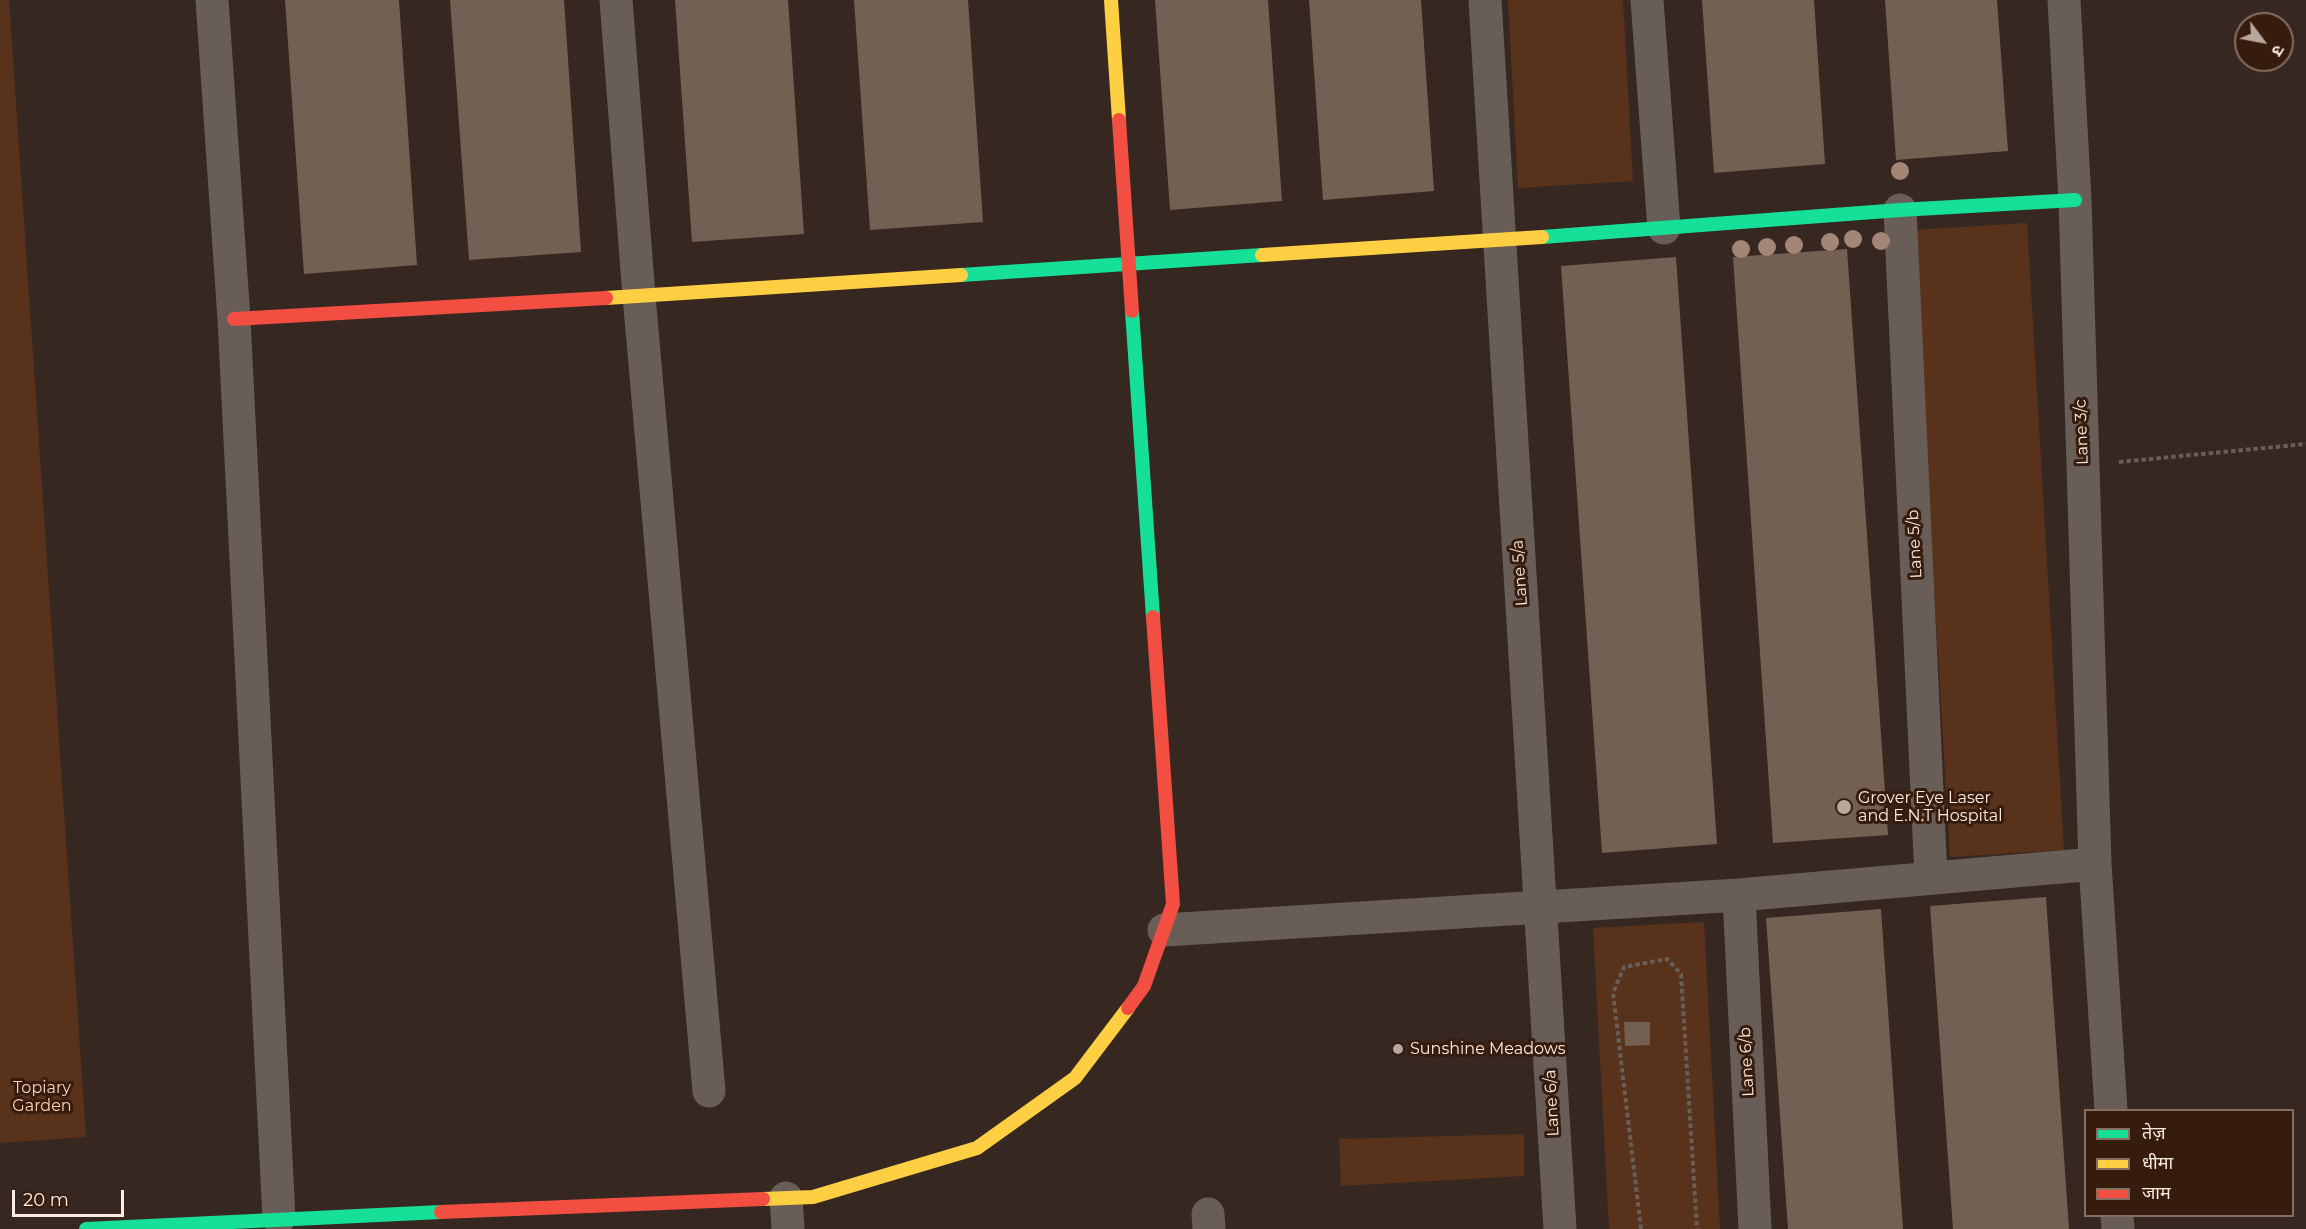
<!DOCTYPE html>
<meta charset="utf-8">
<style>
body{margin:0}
#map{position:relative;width:2306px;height:1229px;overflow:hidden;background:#362820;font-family:Montserrat,"Noto Sans Devanagari",sans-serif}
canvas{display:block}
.legend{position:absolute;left:2084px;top:1109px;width:210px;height:108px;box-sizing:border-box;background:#361c0d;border:2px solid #866f62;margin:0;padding:8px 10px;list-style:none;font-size:18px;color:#fdebe1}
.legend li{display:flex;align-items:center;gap:12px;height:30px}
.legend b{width:30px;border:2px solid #866f62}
.north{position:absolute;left:2234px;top:12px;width:60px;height:60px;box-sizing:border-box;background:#361c0d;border:2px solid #866f62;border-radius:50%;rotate:122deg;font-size:16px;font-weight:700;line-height:24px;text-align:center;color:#fdebe1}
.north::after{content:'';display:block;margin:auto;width:21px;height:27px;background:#b7a79d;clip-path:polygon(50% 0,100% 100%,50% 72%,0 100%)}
.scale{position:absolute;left:12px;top:1190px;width:112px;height:27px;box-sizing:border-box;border:3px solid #fdebe1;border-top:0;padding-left:8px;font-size:18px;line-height:21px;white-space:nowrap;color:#fdebe1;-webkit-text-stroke:4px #361c0d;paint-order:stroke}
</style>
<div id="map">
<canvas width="2306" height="1229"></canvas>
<ul class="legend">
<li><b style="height:8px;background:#16e098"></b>तेज़</li>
<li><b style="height:8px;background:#ffcf43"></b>धीमा</li>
<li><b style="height:8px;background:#f24e42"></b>जाम</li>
</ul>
<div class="north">उ</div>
<div class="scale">20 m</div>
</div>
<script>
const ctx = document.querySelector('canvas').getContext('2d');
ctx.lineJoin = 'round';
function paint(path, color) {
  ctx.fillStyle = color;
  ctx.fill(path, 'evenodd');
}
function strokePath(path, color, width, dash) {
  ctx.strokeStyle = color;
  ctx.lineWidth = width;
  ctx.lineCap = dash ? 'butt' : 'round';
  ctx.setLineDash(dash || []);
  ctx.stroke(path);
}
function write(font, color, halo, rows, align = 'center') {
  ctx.font = font + ' Montserrat,sans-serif';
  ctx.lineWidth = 6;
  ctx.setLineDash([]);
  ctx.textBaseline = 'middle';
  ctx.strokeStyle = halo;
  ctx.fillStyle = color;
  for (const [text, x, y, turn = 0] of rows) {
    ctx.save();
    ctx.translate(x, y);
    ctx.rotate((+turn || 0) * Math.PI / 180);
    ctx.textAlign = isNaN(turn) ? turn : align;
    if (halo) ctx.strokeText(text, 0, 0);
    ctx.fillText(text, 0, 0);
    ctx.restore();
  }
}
paint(new Path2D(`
 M0,0H9L86,1137L0,1143Z
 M1508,0H1623L1633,181L1518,188Z
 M2027,223L2064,850L1950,857L1913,230Z
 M1704,922L1720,1229H1609L1593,928Z
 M1524,1134V1176L1341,1186L1339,1139Z`), '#59321b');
paint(new Path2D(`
 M285,0H399L417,265L304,274Z
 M450,0H564L581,252L469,260Z
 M675,0H788L804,234L692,242Z
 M854,0H968L983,222L870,230Z
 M1155,0H1268L1282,201L1170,210Z
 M1309,0H1421L1434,191L1323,200Z
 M1702,0H1814L1825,164L1714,173Z
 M1885,0H1997L2008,151L1896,160Z
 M1847,249L1888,835L1773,843L1733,257Z
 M1676,257L1717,844L1602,853L1561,266Z
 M2046,897L2069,1229H1953L1930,906Z
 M1881,909L1903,1229H1788L1766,918Z
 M1624,1022H1650V1045L1625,1046Z`), '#745f53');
strokePath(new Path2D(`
 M2119,462L2306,444
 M1641,1229L1613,993L1624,967L1667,959L1681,974L1697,1229`), '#695e58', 4, [4.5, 3]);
strokePath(new Path2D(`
 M212,0L234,319L279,1218
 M616,0L639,296L709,1091
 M1485,0L1560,1229
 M1647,0L1664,228
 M2064,0L2075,200L2095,864L2111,1110
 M1900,210L1931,877
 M1739,895L1755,1229
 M1164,930L1739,895L2095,864
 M786,1198L788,1229
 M1208,1214L1209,1229
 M2117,1216L2118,1229`), '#695d57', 33);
strokePath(new Path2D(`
 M1542,237L1900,210L2075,200
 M961,275L1262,255
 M1132,311L1153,617
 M86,1229L441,1212`), '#16e098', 14);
strokePath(new Path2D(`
 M1111,0L1119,120
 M1262,255L1542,237
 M606,298L961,275
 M763,1199L813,1197L977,1148L1075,1078L1128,1008`), '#ffcf43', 14);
strokePath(new Path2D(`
 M1119,120L1132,311
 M234,319L606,298
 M1128,1008L1144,986L1173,904L1153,617
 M441,1212L763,1199`), '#f24e42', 14);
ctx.fillStyle = '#a38676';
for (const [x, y] of [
 [1900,171],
 [1853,239],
 [1881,241],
 [1830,242],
 [1794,245],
 [1767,247],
 [1741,249]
]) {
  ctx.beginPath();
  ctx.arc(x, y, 9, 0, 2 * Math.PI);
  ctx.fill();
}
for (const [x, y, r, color] of [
 [1844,807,8,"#b7a79d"],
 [1398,1049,6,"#b7a79d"]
]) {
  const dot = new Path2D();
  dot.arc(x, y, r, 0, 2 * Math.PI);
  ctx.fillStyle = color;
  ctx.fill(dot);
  strokePath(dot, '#361c0d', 2);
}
write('16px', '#fdebe1', '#361c0d', [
 ["Lane 3/c",2082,432,-92],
 ["Lane 5/b",1915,544,-93],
 ["Lane 5/a",1520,573,-94],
 ["Lane 6/b",1747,1062,-93],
 ["Lane 6/a",1552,1103,-93]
]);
write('16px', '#fdebe1', '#361c0d', [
 ["Grover Eye Laser",1858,798],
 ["and E.N.T Hospital",1858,816],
 ["Sunshine Meadows",1410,1049]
], 'left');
write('16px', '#fcd2bc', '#361c0d', [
 ["Topiary",42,1088],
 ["Garden",42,1106]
]);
</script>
